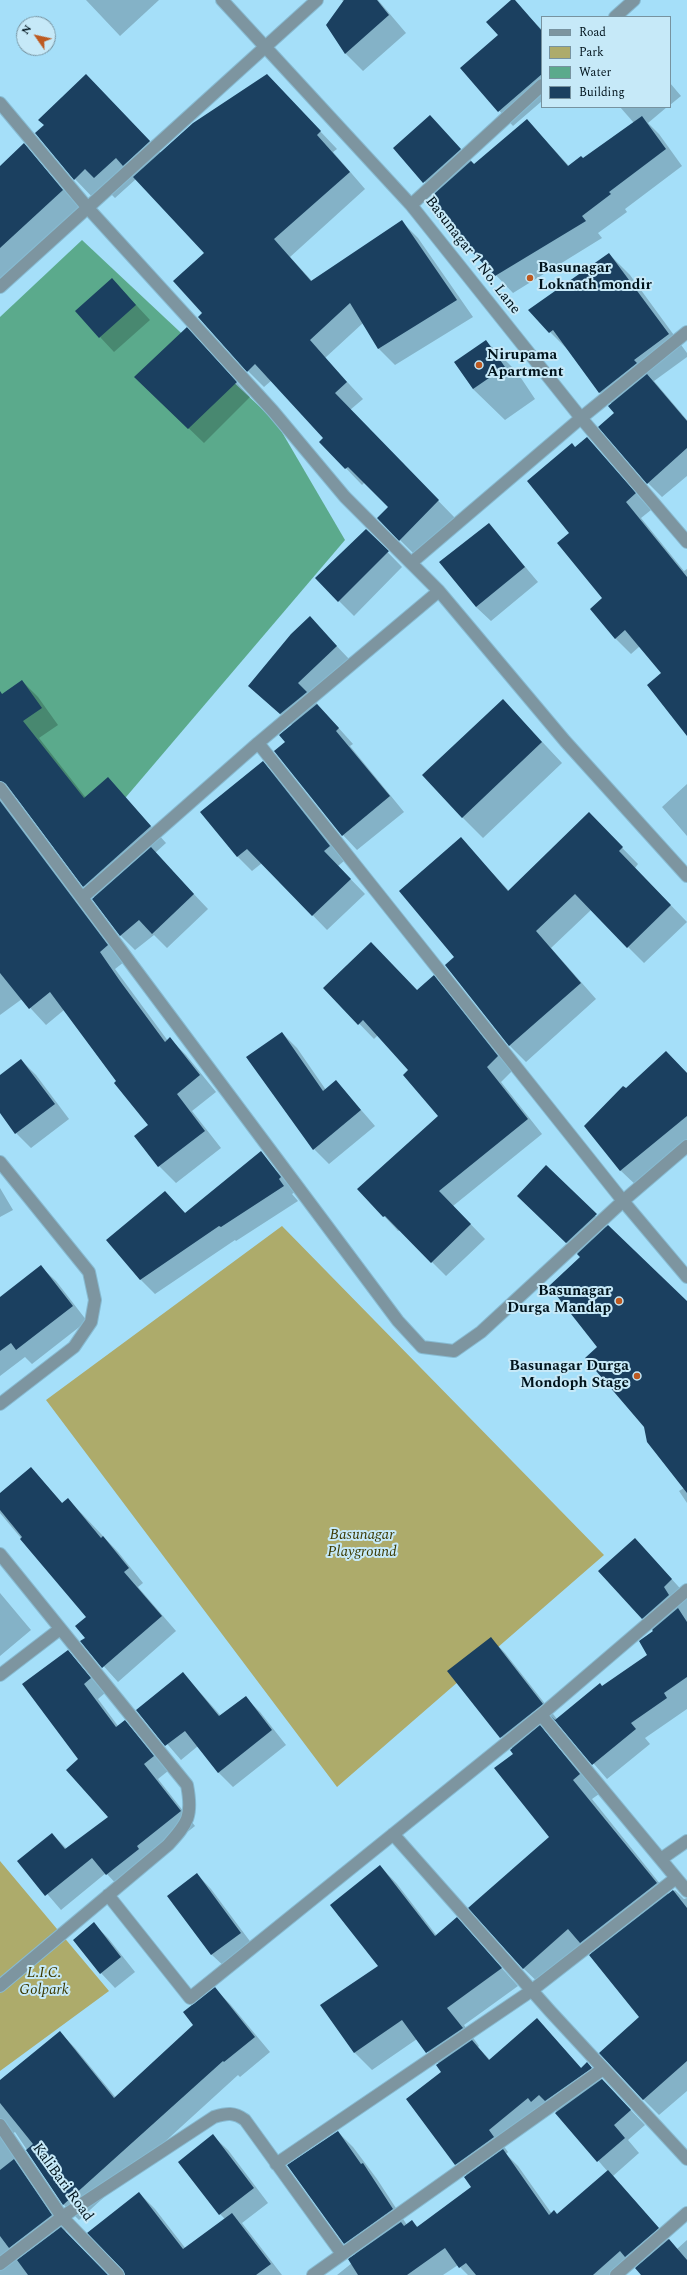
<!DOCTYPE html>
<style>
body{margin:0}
#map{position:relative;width:687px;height:2275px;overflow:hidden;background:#a5dff9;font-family:Spectral,serif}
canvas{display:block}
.legend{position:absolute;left:541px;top:16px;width:130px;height:92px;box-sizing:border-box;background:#c6e9f8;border:1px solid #7793a0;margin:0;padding:5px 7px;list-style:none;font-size:12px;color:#00131c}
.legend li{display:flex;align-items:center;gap:8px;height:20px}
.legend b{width:20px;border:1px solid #7793a0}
.north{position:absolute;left:16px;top:16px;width:40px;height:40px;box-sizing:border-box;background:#c6e9f8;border:1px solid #7793a0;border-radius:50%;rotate:304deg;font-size:11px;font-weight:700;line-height:16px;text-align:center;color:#00131c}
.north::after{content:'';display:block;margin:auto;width:14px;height:18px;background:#bd5a21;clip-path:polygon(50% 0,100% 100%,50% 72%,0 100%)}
</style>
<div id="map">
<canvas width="687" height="2275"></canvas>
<ul class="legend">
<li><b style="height:5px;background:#7d95a0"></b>Road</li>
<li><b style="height:11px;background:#adab6b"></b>Park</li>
<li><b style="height:11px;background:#5baa8c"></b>Water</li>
<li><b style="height:11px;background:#1b4060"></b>Building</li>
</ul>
<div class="north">N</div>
</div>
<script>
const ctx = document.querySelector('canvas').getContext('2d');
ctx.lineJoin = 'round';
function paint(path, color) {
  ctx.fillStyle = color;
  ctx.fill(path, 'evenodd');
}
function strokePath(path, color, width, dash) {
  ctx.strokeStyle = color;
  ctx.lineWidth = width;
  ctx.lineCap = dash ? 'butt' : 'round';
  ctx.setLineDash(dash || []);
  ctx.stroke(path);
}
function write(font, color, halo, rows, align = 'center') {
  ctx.font = font + ' Spectral,serif';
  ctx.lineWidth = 4;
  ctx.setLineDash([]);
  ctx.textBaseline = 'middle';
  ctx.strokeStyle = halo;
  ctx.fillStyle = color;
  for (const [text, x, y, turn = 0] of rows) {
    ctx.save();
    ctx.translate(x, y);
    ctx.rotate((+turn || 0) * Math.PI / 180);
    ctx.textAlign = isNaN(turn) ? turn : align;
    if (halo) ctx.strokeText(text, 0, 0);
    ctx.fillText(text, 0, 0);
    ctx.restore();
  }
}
paint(new Path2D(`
 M282,1226L604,1555L337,1787L46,1400Z
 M0,1861L109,1991L0,2071Z`), '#adab6b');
paint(new Path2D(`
 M82,240L276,422L345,540L86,844L0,735V317Z`), '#5baa8c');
paint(new Path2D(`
 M86,0H159L120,36Z
 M342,0H378L406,33L363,71L346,54L327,25L344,2Z
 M513,0L542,30V101L513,126L461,68L500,35Z
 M86,75L161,153L283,92L337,149L333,152L365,189L290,257L312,281L402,222L418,238L473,317L395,365L378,348L363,323L325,358L363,399L350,410L455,518L416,556L378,518L390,507L365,482L362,485L321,442L325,438L272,380L264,387L248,371L204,313L206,253L136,179L115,198L106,189L95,200L75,179L45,126Z
 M670,83L681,96L670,105Z
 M620,107H667L648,123L659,134L682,166L625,209L627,212L598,233L602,238L513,293L428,204L437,198L436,194L394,148L430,116L475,165L527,120L569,166L584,159L634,123Z
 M24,145L79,207L0,284V167Z
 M609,254L630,275L687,353V357L654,381L687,420V476L662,497L648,483L612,404L600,393L571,353L550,332Z
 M112,279L150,320L114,352L100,337Z
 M486,341L517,372L535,399L505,420L473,389L455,363Z
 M201,343L250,397L204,443L150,391Z
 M587,438L651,510L641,518L684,571L687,569V732L663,674L640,646L631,654L615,638L604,598L570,533L575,448Z
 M489,524L538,582L491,621L476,607Z
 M366,530L402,567L354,616L316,578Z
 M310,618L349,659L310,696L353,744L350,746L404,812L357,850L343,835L287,742L292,725L249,686Z
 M22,681L38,697L58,725L39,738L86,798L108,778L166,843L155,853L208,909L167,948L154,935L135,950L120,935L95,898L84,886L18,797L12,798L124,962L115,969L168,1041L170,1039L186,1055L216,1092L192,1111L221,1148L176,1183L159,1166L135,1136L149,1125L64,1010L46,1025L22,999L0,1015V697Z
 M503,700L562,763L483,838L462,817Z
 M263,762L277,777L344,861L338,866L365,894L327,930L262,863L252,871L237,856Z
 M687,784V836L662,807Z
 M589,814L638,864L635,868L687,922L644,963L591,910L551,948L596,999L526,1062L510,1046L446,965L456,957L461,839L509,891Z
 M434,977L448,991L512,1071L501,1082L542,1134L453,1206L485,1239L446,1276L400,1230L398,1231L359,1189L440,1116L410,1071L378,1035L374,1039L325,988L418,991Z
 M282,1033L297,1048L326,1090L336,1081L375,1126L329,1164L314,1149L248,1058Z
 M666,1052L687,1073V1149L639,1188L620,1170L626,1089Z
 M21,1060L36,1075L69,1119L31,1148L16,1133L0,1112V1076Z
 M261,1153L295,1192L292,1194L298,1201L236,1241L235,1240L155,1294L140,1279L165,1192L186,1214Z
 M546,1167L687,1307V1503L679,1491L684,1488L598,1348L581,1257L533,1210Z
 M0,1188L13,1210L0,1217Z
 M41,1267L56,1281L87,1321L32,1364L25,1357L0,1376V1298Z
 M31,1468L63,1504L68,1499L118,1552L143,1583L138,1587L176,1631L118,1682L82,1642L87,1638V1617L0,1513V1494Z
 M649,1554L687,1596V1709L645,1738L650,1744L607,1779L556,1720L543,1730L599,1794L592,1799L669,1895L675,1890L684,1899L687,1898V2091L659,2115L643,2099L641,2017L592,1954L587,1949L543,1987L523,1968L551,1837L513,1749L501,1737L449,1671L491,1638L505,1653L557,1719L649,1655L655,1632L642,1618Z
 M0,1593L31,1630L0,1656Z
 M68,1652L105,1693L98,1699L118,1726L125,1721L168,1771L158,1779L195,1826L151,1861L121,1889L106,1873L61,1910L19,1861L52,1834L67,1849L110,1817L79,1759Z
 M183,1673L221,1716L245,1697L260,1712L286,1745L233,1787L218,1772L198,1746L181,1760L138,1710Z
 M380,1866L397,1884L437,1936L457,1919L518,1986L464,2025L479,2046L478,2047L490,2060L537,2019L582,2069L587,2064L645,2125L628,2140L639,2153L613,2176L677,2249L687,2240V2275H643L635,2265L624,2275H468L458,2265L443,2275H337L352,2263L356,2255L345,2243L338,2132L353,2147L377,2179L407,2225L412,2222L418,2227L473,2187L467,2176L456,2164L443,2072L439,2064L417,2039L372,2070L355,2053L322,2005L379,1966ZM554,2109L608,2172L558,2215L552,2214L518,2166L506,2154L508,2152L503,2145Z
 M197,1874L211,1889L255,1948L227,1969L212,1955L168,1896Z
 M94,1924L108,1938L135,1972L115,1988L101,1973Z
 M215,1989L230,2004L270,2052L240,2077L238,2075L79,2220L64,2205L15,2132L8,2137L9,2145L66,2231L65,2232L107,2275H0V2081L60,2032L75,2048L116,2098L194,2025Z
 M213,2136L228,2150L268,2203L242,2223L282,2275H126L139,2193L155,2209L186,2249L225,2219L220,2214Z`), '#0003');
paint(new Path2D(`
 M344,0H377L389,15L345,54L326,25Z
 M511,0H515L542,31V74L498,112L460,68L498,35L486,22Z
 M86,74L150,141L123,166L116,158L94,178L85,169L74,180L35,133L44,125L38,120Z
 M267,74L321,131L317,135L350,172L274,239L311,281L402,220L457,300L378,349L350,303L310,340L347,382L335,393L439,500L399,541L377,518L388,507L348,467L345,469L319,442L323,438L255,364L247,372L198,317L202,313L173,281L204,253L133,177L193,123Z
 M430,115L461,149L423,183L393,148Z
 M642,116L666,149L609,192L611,194L582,216L586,221L495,276L426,204L436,198L433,195L471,161L474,164L527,119L568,166L581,156L583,158Z
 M24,143L63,190L0,248V166Z
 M609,253L669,334L634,360L637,363L599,393L553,330L549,333L528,310Z
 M112,278L136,305L99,338L75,311Z
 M187,327L237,382L188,429L134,377Z
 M486,340L505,367L473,389L454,362Z
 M647,374L687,421V448L647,484L598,427L614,413L608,406Z
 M587,437L636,493L626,502L687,577V736L647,685L661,673L625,630L615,639L590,609L602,598L557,543L569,533L527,481L572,443L575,447Z
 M489,523L525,567L476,607L439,562Z
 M366,529L389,551L338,602L315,578Z
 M310,616L337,646L298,683L307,692L280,714L248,686L291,634Z
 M22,680L42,708L23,721L84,798L108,777L151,826L83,887L6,784L0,781V691L2,694Z
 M503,699L542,742L462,818L422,775Z
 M317,704L339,728L336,731L390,796L342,836L274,751L285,742L279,735Z
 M263,761L330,846L324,851L351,879L312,916L247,849L237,857L200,812Z
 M0,801L108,945L100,952L120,981L165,1042L170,1037L200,1075L177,1094L205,1131L158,1167L134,1136L148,1125L114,1083L116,1081L50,992L29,1009L0,973Z
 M589,812L623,847L619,851L671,905L627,948L575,894L536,931L581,983L509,1046L445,965L454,957L399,891L461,837L508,891Z
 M151,847L194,894L152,934L139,920L120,936L92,899Z
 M371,942L417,990L434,975L498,1056L487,1067L528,1119L439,1191L471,1224L431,1263L385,1216L383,1217L357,1189L438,1116L403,1075L408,1070L363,1020L358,1025L323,988Z
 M282,1032L323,1091L336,1080L361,1110L313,1150L246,1057Z
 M666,1051L687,1073V1116L620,1171L584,1126L623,1086L626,1088Z
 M21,1059L55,1104L15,1134L0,1113V1075Z
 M261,1151L281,1177L279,1179L284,1186L221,1227L219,1226L140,1280L106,1240L165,1191L185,1213Z
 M546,1165L597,1214L566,1243L517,1196Z
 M608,1225L687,1301V1493L647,1442L644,1427L585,1358L597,1347L549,1286L580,1257L577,1254Z
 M41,1265L73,1306L16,1350L11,1343L0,1351V1297Z
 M31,1467L62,1503L68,1498L101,1538L103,1536L129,1568L124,1572L162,1616L102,1668L80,1641L85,1638L75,1626L86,1617L20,1539L22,1537L0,1510V1493Z
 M635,1538L672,1579L664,1587L669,1595L642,1619L598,1571Z
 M678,1608L687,1622V1677L664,1693L667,1698L631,1723L636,1729L592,1765L551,1716L555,1720L600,1683L602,1686L647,1655L639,1641L653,1631L652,1630Z
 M491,1637L543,1704L500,1738L447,1671Z
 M68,1650L91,1678L84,1684L116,1727L125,1720L154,1756L144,1764L181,1811L137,1846L139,1849L106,1875L92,1858L45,1896L17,1861L52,1833L65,1849L108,1817L66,1770L78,1759L22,1684Z
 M183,1672L219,1716L246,1696L272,1730L218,1773L185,1731L165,1746L136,1710Z
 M540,1725L580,1774L573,1780L657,1883L580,1943L568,1929L523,1969L468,1908L549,1837L494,1768L513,1754L510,1750Z
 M380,1865L435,1936L457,1917L502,1968L447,2008L463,2028L426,2053L402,2020L354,2053L320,2005L378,1966L330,1905Z
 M197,1873L241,1933L211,1955L167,1896Z
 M673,1890L687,1908V2061L643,2100L599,2053L639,2017L589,1955Z
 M94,1922L121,1957L100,1974L73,1940Z
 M215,1987L255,2037L224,2062L223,2061L63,2205L26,2150L33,2144L0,2103V2080L60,2031L114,2098L193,2025L183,2012Z
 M537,2018L581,2068L587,2062L592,2068L545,2101L539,2095L531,2102L528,2098L489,2130L494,2137L455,2165L406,2099L441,2072L436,2065L472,2040L489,2060Z
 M602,2079L631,2110L614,2125L625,2138L597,2162L555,2113Z
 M338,2131L361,2164L363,2163L393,2209L344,2244L287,2165Z
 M213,2134L254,2188L219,2215L178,2162Z
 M503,2149L549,2215L554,2210L557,2214L608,2170L659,2228L625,2257L620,2251L593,2275H476L466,2263L459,2268L445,2248L407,2275H358L348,2259L401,2222L404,2226L412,2220L417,2227L471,2187L464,2177Z
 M14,2159L52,2215L9,2248L0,2236V2170Z
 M139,2192L183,2249L232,2213L271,2264L256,2275H125L123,2270L87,2233Z
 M61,2227L108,2275H28L17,2260Z
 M669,2239L687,2260V2275H641L635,2268Z`), '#1b4060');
const minor = new Path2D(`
 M222,0L411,205L581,418L687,542
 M615,17L634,0
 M0,103L87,207L273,411L345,497L439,591L565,741L687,876
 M411,205L542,85
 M0,287L317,0
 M411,563L581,418L687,332
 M258,743L623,1201L687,1277
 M0,788L398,1321L422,1347L454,1351L481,1332L623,1201L687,1146
 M83,897L258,743L439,591
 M0,1162L89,1272L95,1300L91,1322L74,1347L0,1404
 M0,1554L187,1785C193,1816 188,1823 168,1845L0,1986
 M0,1675L60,1629
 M541,1715L687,1891
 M393,1834L550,2011L687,2159
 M661,1859L687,1841
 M108,1895L190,1998L541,1715L687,1590
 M0,2125L62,2217L118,2275
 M276,2164L531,1991L676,1878
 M0,2264L62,2217L214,2117C227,2113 234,2112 245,2120L342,2254
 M313,2275L603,2069
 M616,2275L687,2213`);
strokePath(minor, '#87bad1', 14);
strokePath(minor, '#7d95a0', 12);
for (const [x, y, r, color] of [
 [530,278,4,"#bd5a21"],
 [479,365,4,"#bd5a21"],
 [619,1301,4,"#bd5a21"],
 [637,1376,4,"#bd5a21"]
]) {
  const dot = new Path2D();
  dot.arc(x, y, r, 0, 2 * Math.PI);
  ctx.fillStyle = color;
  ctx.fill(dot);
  strokePath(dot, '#c6e9f8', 1.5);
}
write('15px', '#00131c', '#c6e9f8', [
 ["Basunagar 1 No. Lane",472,256,52],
 ["KaliBari Road",62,2183,54]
]);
write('bold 15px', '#00131c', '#c6e9f8', [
 ["Basunagar",538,269],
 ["Loknath mondir",538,286],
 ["Nirupama",487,356],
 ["Apartment",487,373],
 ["Basunagar",611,1292,"right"],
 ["Durga Mandap",611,1309,"right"],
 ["Basunagar Durga",629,1367,"right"],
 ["Mondoph Stage",629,1384,"right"]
], 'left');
write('italic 15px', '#3b3900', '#c6e9f8', [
 ["Basunagar",362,1536],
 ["Playground",362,1553],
 ["L.I.C.",44,1974],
 ["Golpark",44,1991]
]);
</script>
